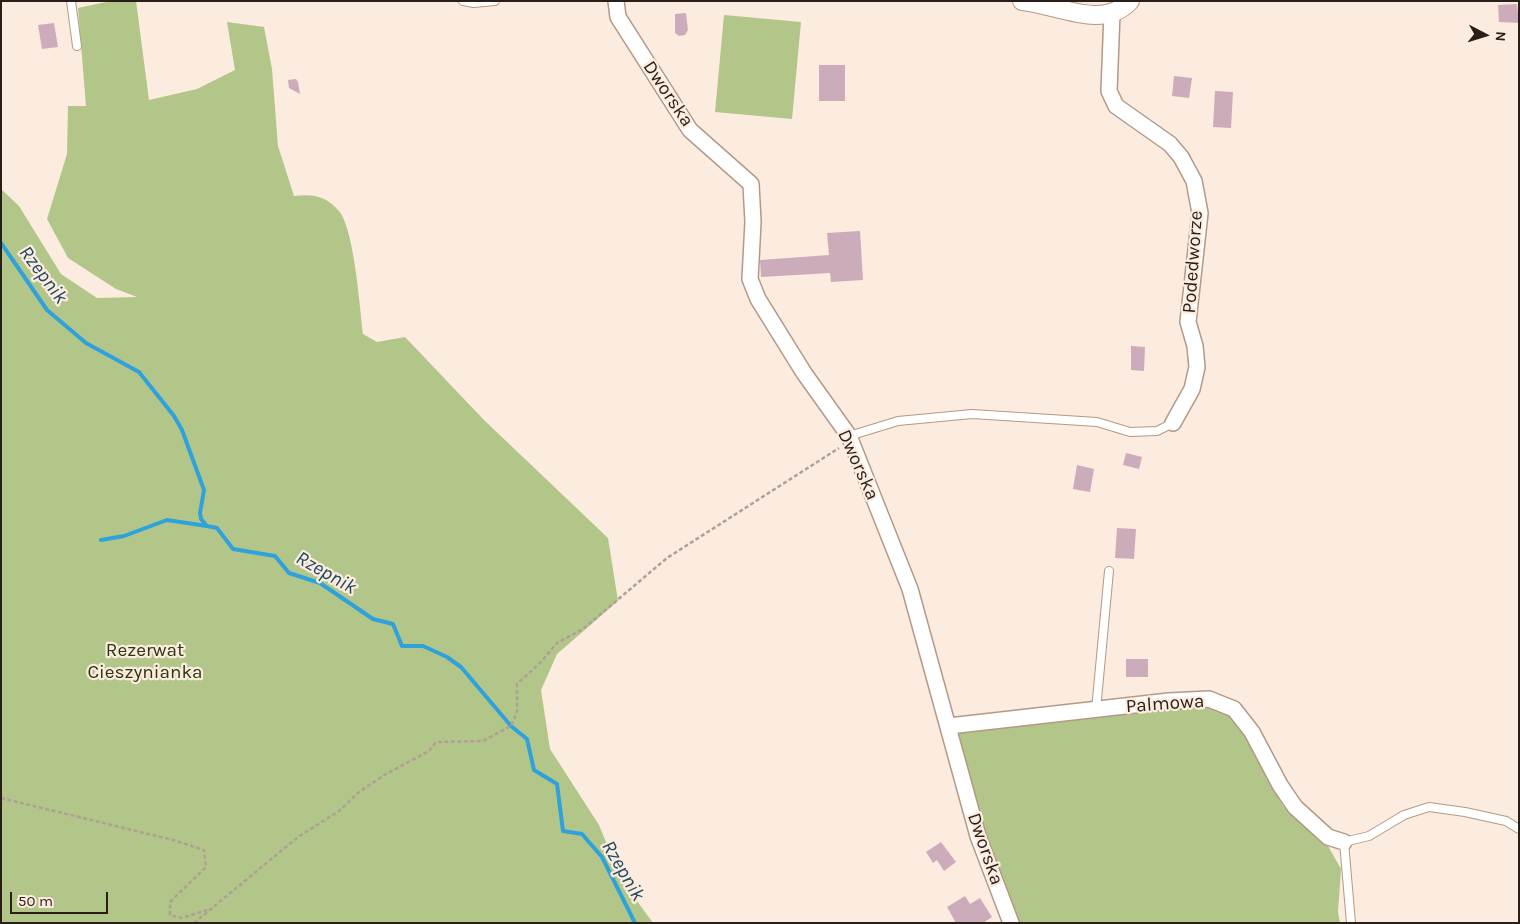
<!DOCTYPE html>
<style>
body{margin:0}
#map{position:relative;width:1520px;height:924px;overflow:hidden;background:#fcebdf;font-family:Karla,sans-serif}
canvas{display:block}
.frame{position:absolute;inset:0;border:2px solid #291f18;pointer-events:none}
.north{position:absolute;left:1460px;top:10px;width:50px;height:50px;-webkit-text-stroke:4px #fcebdf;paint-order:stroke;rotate:95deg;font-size:14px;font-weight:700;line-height:20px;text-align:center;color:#291f18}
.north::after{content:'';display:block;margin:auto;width:18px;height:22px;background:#291f18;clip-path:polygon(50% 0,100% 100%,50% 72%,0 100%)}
.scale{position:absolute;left:10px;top:892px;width:98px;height:22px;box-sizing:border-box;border:2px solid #291f18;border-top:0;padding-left:6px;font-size:15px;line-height:18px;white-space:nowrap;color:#291f18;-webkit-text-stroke:4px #fcebdf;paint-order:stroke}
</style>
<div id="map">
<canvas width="1520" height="924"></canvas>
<div class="frame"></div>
<div class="north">N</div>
<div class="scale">50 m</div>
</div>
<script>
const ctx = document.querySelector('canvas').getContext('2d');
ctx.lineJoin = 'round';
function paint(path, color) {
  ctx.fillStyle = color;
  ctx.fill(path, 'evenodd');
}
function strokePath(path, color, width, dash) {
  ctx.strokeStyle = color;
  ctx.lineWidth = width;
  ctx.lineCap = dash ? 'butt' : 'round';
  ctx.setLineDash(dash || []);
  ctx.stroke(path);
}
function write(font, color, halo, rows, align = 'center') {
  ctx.font = font + ' Karla,sans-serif';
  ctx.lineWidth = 4.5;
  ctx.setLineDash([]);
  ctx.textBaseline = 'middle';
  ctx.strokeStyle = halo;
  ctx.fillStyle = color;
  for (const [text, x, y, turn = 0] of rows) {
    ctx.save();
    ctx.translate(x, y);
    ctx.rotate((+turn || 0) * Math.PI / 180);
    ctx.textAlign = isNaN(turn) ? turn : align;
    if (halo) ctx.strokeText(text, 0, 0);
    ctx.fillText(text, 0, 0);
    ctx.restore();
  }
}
paint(new Path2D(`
 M111,1H136L149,100L197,89L235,70L227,22L264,27L272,69L278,146L294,196C312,194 325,195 339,211C354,229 360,307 363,334L377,342L405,337L484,420L608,538L618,601L557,654L541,690L550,749L599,825L621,879L653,923H1V189L19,206L61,274L97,298L137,297L116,289L68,258L47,219L67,154L68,106H86L78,8Z
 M724,15L801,22L792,119L715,112Z
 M1199,705L1219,708L1240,721L1283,806L1328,846L1341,869L1338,912L1340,923H1019L976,812L956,734L961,729Z`), '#b3c68a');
strokePath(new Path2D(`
 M1,243L47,310L86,343L139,372L174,416L182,430L204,490L200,513L201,519L207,526L217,528L233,549L275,556L289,573L320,583L373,619L393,624L402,646H423L447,657L461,667L511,726L527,739L534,770L557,784L563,831L582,834L602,857L635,923
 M101,540L124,536L167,520L207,526`), '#30a2db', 4);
paint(new Path2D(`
 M1517,4L1519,23L1499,22L1498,5Z
 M686,13L688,30L685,35L679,36L675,33V14Z
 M54,23L58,47L42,49L38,25Z
 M819,65H845V101H819Z
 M1174,76L1192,78L1189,98L1172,96Z
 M296,79L298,82L300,94L289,88L288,80Z
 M1215,91L1233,92L1231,128L1213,127Z
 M860,231L863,280L831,282L830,273L761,277L760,260L829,255L827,233Z
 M1131,346L1145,347L1144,371L1131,370Z
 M1126,453L1142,457L1139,469L1123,465Z
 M1077,465L1094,469L1090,492L1073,489Z
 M1117,528L1136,529L1134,559L1115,558Z
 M1126,659H1148V677H1126Z
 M941,842L956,862L944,871L937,860L933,863L926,852Z
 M965,896L970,904L980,898L992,917L983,923H956L947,907Z`), '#ccacba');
const service = new Path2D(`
 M71,1L77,46
 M463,1L474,3L495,1
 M849,436L898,421L972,414L1097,422L1130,432L1157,431L1173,423
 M1096,710L1109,571
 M1351,923L1344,842L1369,836L1404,815L1429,807L1465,812L1506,821L1519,829`);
const minor = new Path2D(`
 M616,1L618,17L690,130L751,184L753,222L750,279L758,299L804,373L849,436L910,589L978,836L1011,923
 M1112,13L1109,91L1116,106L1170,144L1181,157L1194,181L1200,213L1188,322L1195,346L1197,367L1192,389L1173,423
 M949,726L1169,701L1209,699L1234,709L1252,732L1280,785L1295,807L1328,837L1344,842`);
const tertiary = new Path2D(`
 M1022,1C1057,4 1102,31 1130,1`);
strokePath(service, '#b49986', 10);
strokePath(minor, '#b49986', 18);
strokePath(tertiary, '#b49986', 20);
strokePath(new Path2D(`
 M1,798L173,840L204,850L206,867L170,902V915L182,918L210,909
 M194,923L298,837L339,811L359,792L386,774L429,751L436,742L483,741L511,726L517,712V684L541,662L557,643L583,629L667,558L839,448`), '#afa096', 2.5, [4, 2.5]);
strokePath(service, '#fff', 8);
strokePath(minor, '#fff', 15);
strokePath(tertiary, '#fff', 18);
write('19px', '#291f18', '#fcebdf', [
 ["Dworska",668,94,56],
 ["Podedworze",1193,262,-86],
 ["Dworska",858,465,66],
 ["Palmowa",1165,704,-4],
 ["Dworska",985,849,71]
]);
write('19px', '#2b360d', '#fcebdf', [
 ["Rezerwat",145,651],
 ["Cieszynianka",145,673]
]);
write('italic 20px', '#1c4961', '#fcebdf', [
 ["Rzepnik",43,275,53],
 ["Rzepnik",326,573,30],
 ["Rzepnik",623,871,60]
]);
</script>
